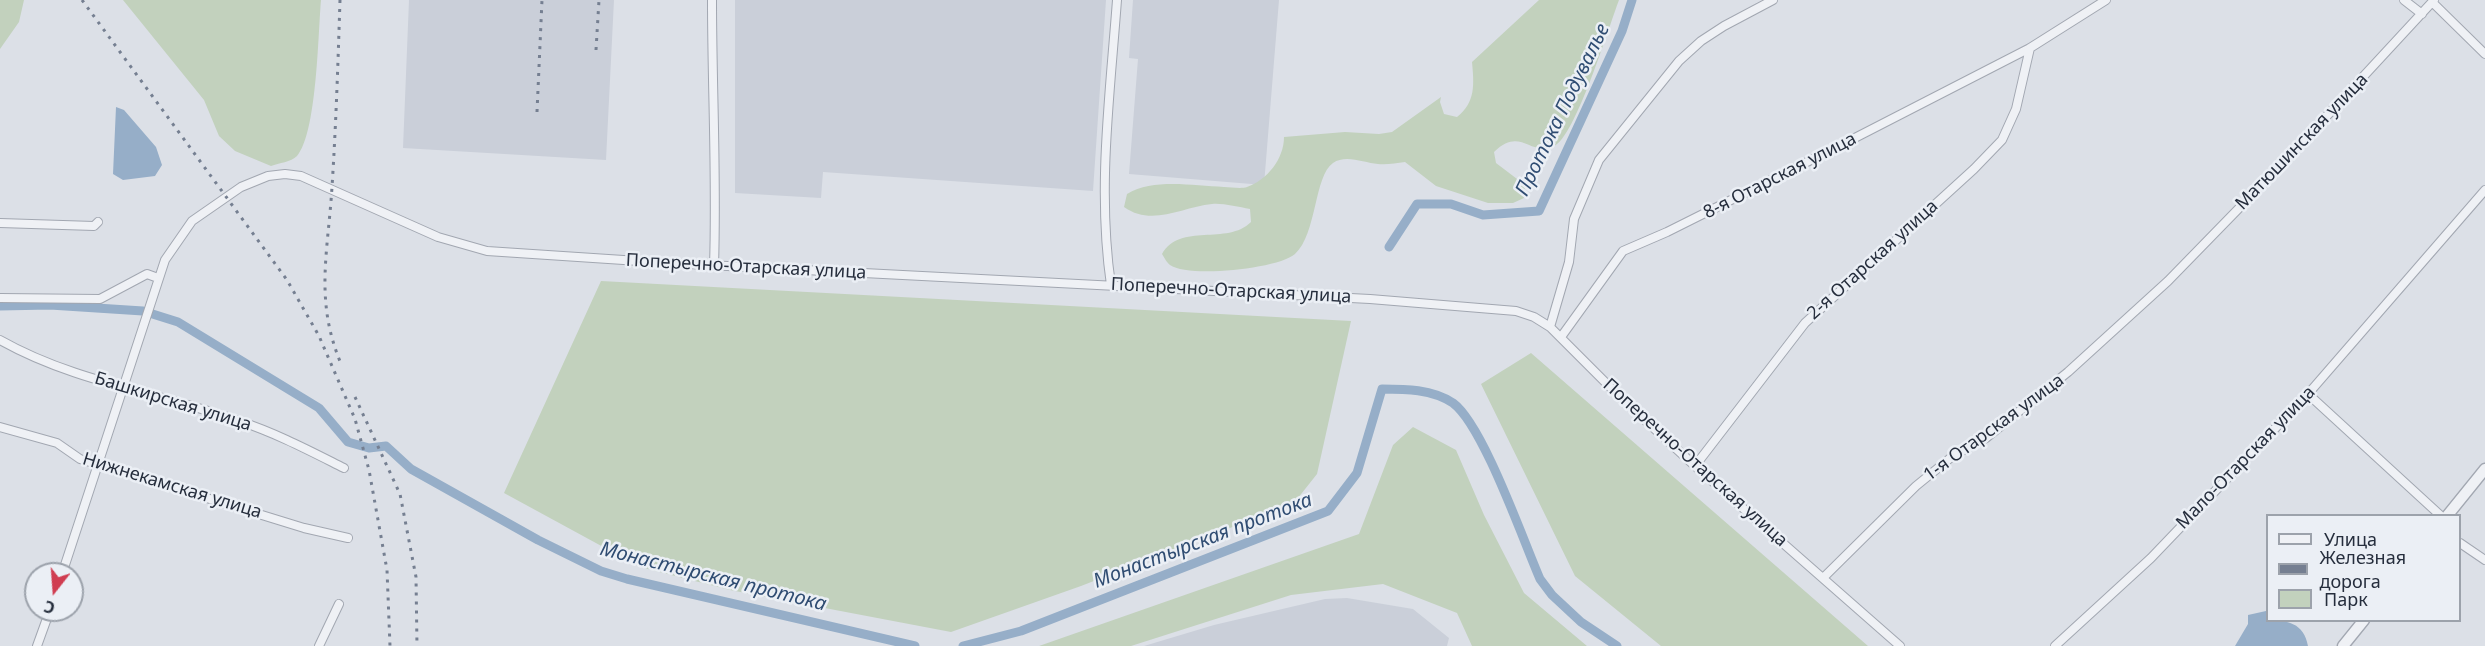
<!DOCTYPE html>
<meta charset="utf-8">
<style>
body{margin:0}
#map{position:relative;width:2485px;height:646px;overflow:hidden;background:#dce0e7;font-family:"Noto Sans",sans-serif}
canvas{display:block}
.legend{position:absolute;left:2266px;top:514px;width:195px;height:108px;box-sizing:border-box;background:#ebeff5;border:2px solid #9ca2ab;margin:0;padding:8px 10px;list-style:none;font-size:18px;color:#262e3d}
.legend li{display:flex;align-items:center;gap:12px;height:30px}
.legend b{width:30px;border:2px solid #9ca2ab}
.north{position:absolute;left:24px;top:562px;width:60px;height:60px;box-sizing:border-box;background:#ebeff5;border:2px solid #9ca2ab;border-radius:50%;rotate:197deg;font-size:16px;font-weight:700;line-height:24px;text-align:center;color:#262e3d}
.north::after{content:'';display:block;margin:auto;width:21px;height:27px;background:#d03d51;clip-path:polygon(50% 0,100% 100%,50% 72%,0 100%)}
</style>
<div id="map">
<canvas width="2485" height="646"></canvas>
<ul class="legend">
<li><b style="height:8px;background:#eff1f5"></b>Улица</li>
<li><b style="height:8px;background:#757f91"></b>Железная дорога</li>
<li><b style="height:16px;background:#c2d1bd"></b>Парк</li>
</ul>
<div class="north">С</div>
</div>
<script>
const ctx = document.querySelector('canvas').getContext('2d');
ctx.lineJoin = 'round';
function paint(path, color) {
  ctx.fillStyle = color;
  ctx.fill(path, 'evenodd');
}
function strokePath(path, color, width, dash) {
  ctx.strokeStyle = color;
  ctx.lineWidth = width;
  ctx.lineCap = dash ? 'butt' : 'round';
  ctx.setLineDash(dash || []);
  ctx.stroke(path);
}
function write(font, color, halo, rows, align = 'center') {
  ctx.font = font + ' "Noto Sans",sans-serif';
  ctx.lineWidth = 5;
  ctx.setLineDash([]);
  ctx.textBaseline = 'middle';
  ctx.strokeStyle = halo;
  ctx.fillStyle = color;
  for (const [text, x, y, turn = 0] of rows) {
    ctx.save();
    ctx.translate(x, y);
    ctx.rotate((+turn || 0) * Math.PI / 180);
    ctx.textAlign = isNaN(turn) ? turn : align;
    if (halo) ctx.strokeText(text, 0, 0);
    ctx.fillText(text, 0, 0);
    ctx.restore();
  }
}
paint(new Path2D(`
 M409,0H614L606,160L403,148Z
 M735,0H1106L1093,191L823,172L821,198L735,193Z
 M1133,0H1279L1264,185L1129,174L1138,59L1129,58Z
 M1347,598L1413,609L1449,638L1447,646H1144L1214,625L1325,599Z`), '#cacfd9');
paint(new Path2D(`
 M0,0H24L19,22L0,49Z
 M123,0H321C318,34 317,133 297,156C291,162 279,163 271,166L235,151L219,136L204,100Z
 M1539,0H1619C1609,26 1575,138 1554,146C1529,157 1521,126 1494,152L1496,163L1525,185L1524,198L1513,203H1488L1436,186L1405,162C1396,163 1387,165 1378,164C1364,163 1346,154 1333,163C1314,176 1317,234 1295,254C1278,269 1188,278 1170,265C1167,263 1164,257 1162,254C1180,222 1227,246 1251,222L1250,209C1238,207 1223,203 1212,204C1182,207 1152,227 1124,207L1127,194C1154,178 1193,186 1224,187C1231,187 1241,189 1247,187C1267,180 1284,159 1284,137L1345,132L1379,134L1392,132L1441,97L1440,102L1444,114L1457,117C1476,102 1474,84 1472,62Z
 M601,281L1351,321L1317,474L1294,503L1081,586L951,632L730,590L640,567L504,493Z
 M1531,353L1868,646H1661L1575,576L1481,384Z
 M1413,427L1456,450L1484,515L1524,593L1587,646H1472L1457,613L1383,584L1291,595L1131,646H1039L1359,534L1393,445Z`), '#c2d1bd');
paint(new Path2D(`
 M116,107L124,110L156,147L162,165L155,176L123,180L113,174Z
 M2266,611L2268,620C2287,620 2304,623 2308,646H2235L2248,624V615Z`), '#96aec8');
strokePath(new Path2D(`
 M1389,247L1417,204H1451L1483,215L1539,211L1622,31L1632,0
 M0,306L50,305L143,311L178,322L319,408L348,442L369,448L386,446L411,469L538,540L601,571L627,579L915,646
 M963,646L1021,631L1328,511L1357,473L1382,389C1405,389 1432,389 1453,403C1483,425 1523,540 1540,579L1552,595L1581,622L1617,646`), '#96aec8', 9);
const minor = new Path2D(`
 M712,0C712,89 717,177 714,266
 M2404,0L2422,14
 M2432,2L2485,54
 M0,223L94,226L98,222
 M1111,285C1097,190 1110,95 1117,0
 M0,298L100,299L147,274L158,278
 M1550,327L1569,262L1574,219L1599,160L1679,61L1701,41L1724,26L1773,0
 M1561,337L1623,251L1667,232L1845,143L2030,48L2106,0
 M0,340C74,382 160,393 239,421C276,433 310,451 344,468
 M2308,394L2441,516
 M0,427L57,443L80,459L304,528L348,538
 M1695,466L1805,323L1974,169L2002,140L2016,109L2030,48
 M2460,543L2485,560
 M62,574L165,260L192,221L241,187L268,176L285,174L301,176L438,237L487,251L669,263L1370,299L1516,311L1534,317L1550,327L1619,396L1695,466L1900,646
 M1823,578L1916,486L1954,455L1986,438L2068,372L2168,281L2286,160L2434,0
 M37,646L50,610
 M319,646L339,604
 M2055,646L2151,558L2308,394L2485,190`);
const tertiary = new Path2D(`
 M2447,516L2485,469
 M2343,646L2364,620`);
strokePath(minor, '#a2a7b1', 10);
strokePath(tertiary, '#a2a7b1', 13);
strokePath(minor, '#eff1f5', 8);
strokePath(tertiary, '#eff1f5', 10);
strokePath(new Path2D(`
 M82,0L287,280L319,336L355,419L369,470L387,570L390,646
 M340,0C338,62 336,125 332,187C328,253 314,302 342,366
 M596,50L599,0
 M537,112L542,0
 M355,397L400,494L416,577L417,646`), '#757f91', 3, [3, 6]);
write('18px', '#262e3d', '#ebeff5', [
 ["Матюшинская улица",2302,142,-46],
 ["8-я Отарская улица",1780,176,-27],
 ["2-я Отарская улица",1873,260,-42],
 ["Поперечно-Отарская улица",746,267,3],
 ["Поперечно-Отарская улица",1231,291,3],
 ["Башкирская улица",173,402,17],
 ["1-я Отарская улица",1994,428,-36],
 ["Мало-Отарская улица",2246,458,-46],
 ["Поперечно-Отарская улица",1695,463,42],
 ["Нижнекамская улица",172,486,17]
]);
write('italic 20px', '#2f4c72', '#ebeff5', [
 ["Протока Подувалье",1563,110,-64],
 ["Монастырская протока",1203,541,-21],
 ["Монастырская протока",713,577,14]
]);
</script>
